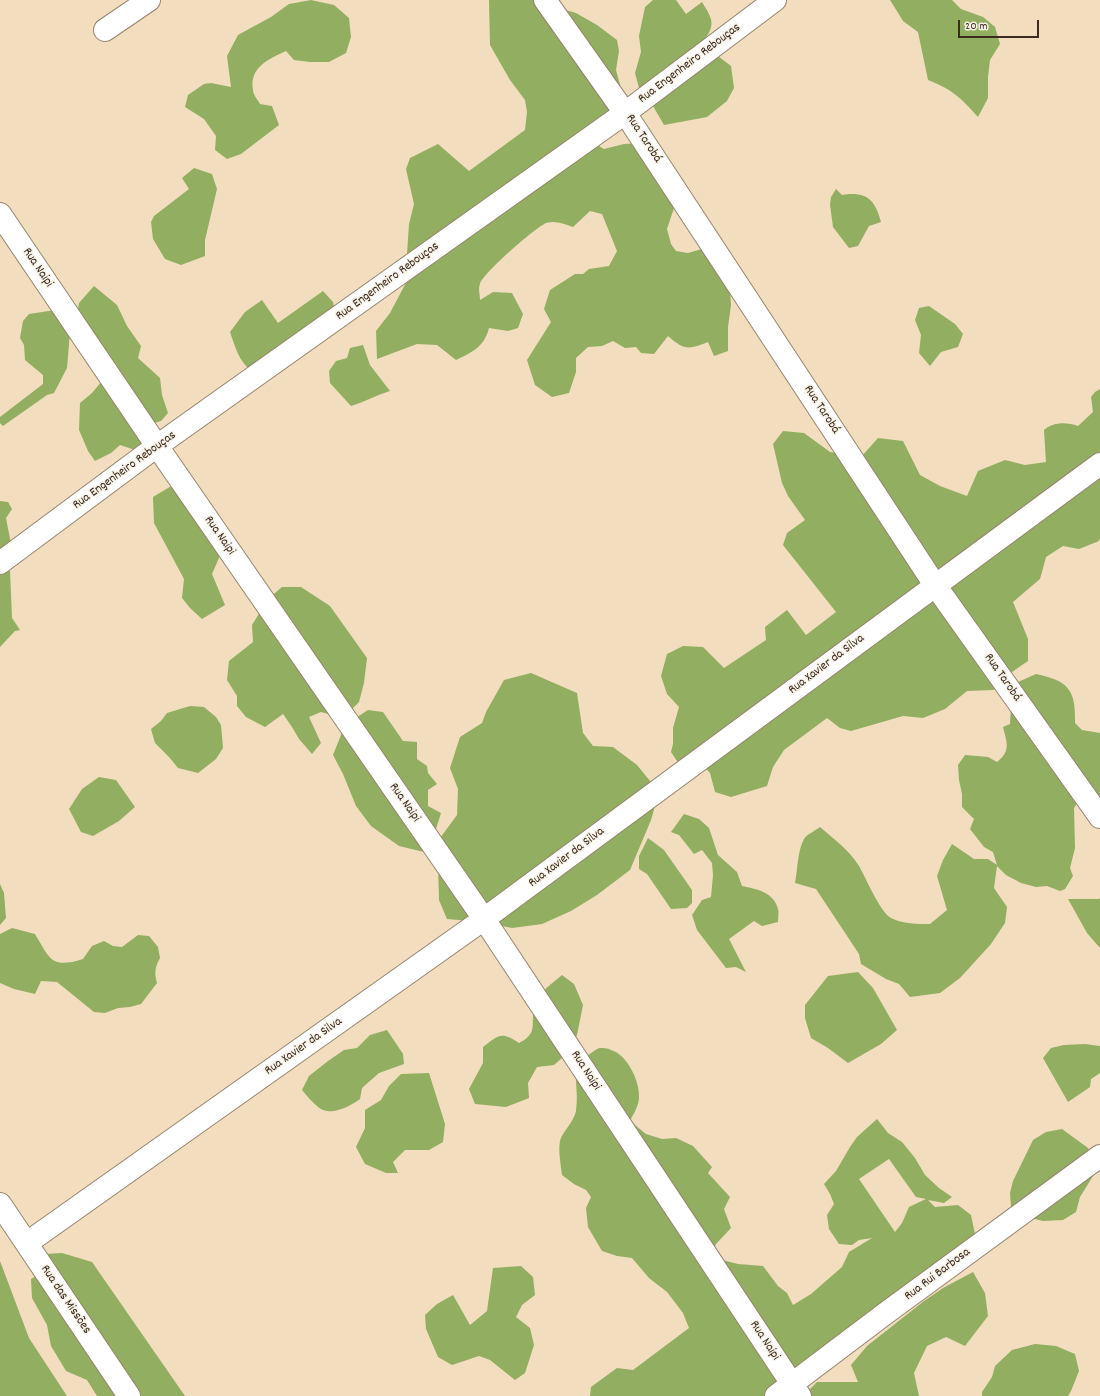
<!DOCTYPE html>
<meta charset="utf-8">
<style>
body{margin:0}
#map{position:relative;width:1100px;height:1396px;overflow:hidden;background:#f2ddbe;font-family:Dekko,sans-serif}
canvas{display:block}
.scale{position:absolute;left:958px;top:20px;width:81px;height:18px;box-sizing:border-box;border:2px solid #3b2a1e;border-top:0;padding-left:5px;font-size:12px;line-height:14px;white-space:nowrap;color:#3b2a1e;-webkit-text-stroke:3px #f7f3e8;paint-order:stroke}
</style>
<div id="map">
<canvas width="1100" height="1396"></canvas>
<div class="scale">20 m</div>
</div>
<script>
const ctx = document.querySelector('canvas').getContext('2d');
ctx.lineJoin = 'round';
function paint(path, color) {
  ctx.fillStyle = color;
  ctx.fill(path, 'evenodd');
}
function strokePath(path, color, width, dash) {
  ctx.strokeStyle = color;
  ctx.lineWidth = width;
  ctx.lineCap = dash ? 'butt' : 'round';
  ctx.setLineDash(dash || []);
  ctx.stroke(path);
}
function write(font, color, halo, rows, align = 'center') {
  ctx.font = font + ' Dekko,sans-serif';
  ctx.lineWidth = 3;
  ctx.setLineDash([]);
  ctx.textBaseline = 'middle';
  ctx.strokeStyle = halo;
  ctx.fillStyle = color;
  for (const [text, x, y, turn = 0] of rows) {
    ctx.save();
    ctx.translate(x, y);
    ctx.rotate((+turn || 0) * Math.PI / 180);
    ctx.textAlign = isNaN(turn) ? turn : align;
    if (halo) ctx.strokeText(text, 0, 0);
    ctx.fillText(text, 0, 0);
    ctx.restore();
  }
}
paint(new Path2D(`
 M311,0L334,5L349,18L351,37L346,53L329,62H310L294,60L286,51C269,59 249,67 253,90C253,95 258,100 260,104L272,106L279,125L241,154L227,159L215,150L216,136L204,119L185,107L188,95L204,84L211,83L231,87L227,56L238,35L271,17L289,4Z
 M489,0H548L555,7L576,13L597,25L617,40L619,51L616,70L622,92L592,142L604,149L624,144L640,143L675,205L667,229L671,244L676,251L688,253L702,249L730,290L731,305L728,327V351L714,356L708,342C688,350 684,350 668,336L654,354L641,353L636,347L625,348L613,341L602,346L588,347L576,358V372L569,393L552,397L535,385L527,360L551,322L544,309L550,290L575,274H583L589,269L609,266L617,251L602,214L590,211L573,227C565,224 555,220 546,223C535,228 483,273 480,284C478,288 480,295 480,300L493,292L512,293L523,314L518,328L508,331L489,328C484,347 473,352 456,360L437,345L417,344L377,359L376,331L390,313L409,277L407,254L409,224L414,204L406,169L410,158L438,144L469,171L525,130L527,112L525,100L510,80L490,45Z
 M653,0H676L686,14L702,2C713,20 716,24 703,42L714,53L731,66L734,88L727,101L707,117L664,125L653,106L639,88L635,73L641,52L639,36L645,7Z
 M890,0H952L961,9L983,17L995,27L1000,44L990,60L988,77V98L978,117C961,98 952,89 928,80L918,32L903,21Z
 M194,168L212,174L217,189L205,240V256L181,265L165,259L153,239L151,222L154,216L189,189L182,178Z
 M836,189L842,195C866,191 875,199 881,222L869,226L858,246L849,248L833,227L830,205L831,197Z
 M94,286L117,305L127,326L141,346L138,358L160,378L162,395L168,413L161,421L144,426V441L135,450L120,445L111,453L95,461L88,451L79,430L80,403L92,393L102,381L76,321L79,303Z
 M323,291L333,302L336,314L254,373C239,362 236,349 230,332L245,312L262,300L278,323Z
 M929,306L955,324L963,334L958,347L941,352L930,366L919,353L921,335L915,320L919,308Z
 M62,309L70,331L68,357L67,368L54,393L47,395L3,426L0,423V417L43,384V375L25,360L24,345L20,338L23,321L29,314Z
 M363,345L370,365L390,391C376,395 365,402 351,406L330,383L329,371L336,361L347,358L350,348Z
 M1100,389V538L1099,541L1079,549L1063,546L1046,557L1040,579L1013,602L1028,639V661L1012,672L1003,685L993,690L967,691L945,709L923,718L903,716L851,731L840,728L827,718L784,750L773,767L767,786L731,797L715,792L710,773L700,762L679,764L671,752L673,744V728L679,707L667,694L661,676L667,654L683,646L703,647L724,668L766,640L765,627L787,610L806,635L836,612L783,545L787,533L805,520L788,496L782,483L773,444L783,431L804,433L830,452L861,457L878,438L903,441L920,475L940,486L967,496L978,471L1005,460L1025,465L1046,462L1044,430C1054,422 1066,422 1078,426L1093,412L1091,397L1095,392Z
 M173,485L217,546L219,558L212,574L225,605L202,619L190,608L182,598L184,579L154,523L153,497Z
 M0,501L8,502L12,509L6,518L11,544L0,556Z
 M0,566L10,571L12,618L20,630L15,631L0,647Z
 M282,587H301L330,606L367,658L364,683L359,702L343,718L321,712L309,717L321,743L312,754L299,739L292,727L283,714L265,727L246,717L237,706V696L227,680L229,661L253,642L252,625L268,599Z
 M531,673L577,693L583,733L593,746L613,747L637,765L659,792L651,820L630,870L597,895L571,911L542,924L512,928L482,922L447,919L439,900L438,864L435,845L457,815L458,789L450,768L460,737L482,723L486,712L504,680Z
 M1036,674C1068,681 1076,689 1075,723L1082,730L1100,733V798L1082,795L1074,808L1075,848L1070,868L1073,876L1065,889L1060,891L1047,886L1036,887L1021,883L1006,875L997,866L994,888L1007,907L1005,923L991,944L960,978L940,993L910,997L899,984L886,979L861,964L859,954L816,889L795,883C798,869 797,852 804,839C807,834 815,831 820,827C834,839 849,850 859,866C866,878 880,912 891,918C903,924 917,924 930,924L947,910L937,876L943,860L952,844L974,859H988L997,865L993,852L984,847L970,829L974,819L962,807V794L959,780L958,765L965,755L988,757L997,762C1011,751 1007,743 1003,727L1010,724L1012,689L1018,682Z
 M190,706L204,707L216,717L221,725L223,748L216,759L198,773L178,768L169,757L155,743L151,729L161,721L167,713Z
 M368,710L383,712L403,741L417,742V759L427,766L428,773L437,784L428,790V806L441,813L436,829L424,852L399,846L371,826L356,806L343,774L333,755L345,725Z
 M99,777L116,780L135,807L119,821L93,836L81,832L69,809L82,789Z
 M684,814L699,819L709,828L718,855L737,872L742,886C756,889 774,892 778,909C779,912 778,918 778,922L762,926L754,921L729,939L746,972L736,967L726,968L697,930L692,915L702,900L711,897L713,875L712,863L702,850L694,854L679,835L671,832Z
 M648,838L664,850L692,890V903L687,908L671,909L647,874L639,869V856Z
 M0,884L4,893L6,918L0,925Z
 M1100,898V948L1087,933L1068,899H1099Z
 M12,928L35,934C50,959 51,969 83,959L92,946L104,941L113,946L122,947L138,935L149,936L158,947L160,958C155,967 154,973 157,983L141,1004L130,1007L118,1008L105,1013L94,1012L57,982L41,981L35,994L14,989L0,983V934Z
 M858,972L873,988L897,1030L881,1044L848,1063L828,1048L811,1038L805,1018V1005L828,976Z
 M562,975L574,984L583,1005L577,1035L570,1051L554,1065L537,1067L528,1083L529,1098L506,1107L475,1104L469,1089L483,1063V1047C499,1035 501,1031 519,1043C541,1032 528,1022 536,1003C540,991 553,983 562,975Z
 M387,1030L403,1054L404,1064L379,1073L362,1088L360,1099C349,1107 330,1117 318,1107C312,1102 307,1096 302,1090L309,1076L328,1061L344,1050L357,1048L370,1035Z
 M1085,1044L1100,1046V1073L1091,1079L1090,1087L1068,1102L1043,1058L1051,1048L1064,1045Z
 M599,1048C603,1048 608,1048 611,1050C628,1055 640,1082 639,1098C639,1105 633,1115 630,1121L646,1134L662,1139L676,1138L693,1146L712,1167L708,1173L730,1197L724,1209L731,1228L716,1244L710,1257L738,1264L763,1266L778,1286L787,1293L793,1305L811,1294L842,1267L849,1252L872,1238L859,1240L852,1245L839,1244L829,1229L827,1215L834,1204L830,1194L824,1184L836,1171L850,1147L857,1137L877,1119L888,1133L902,1142L915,1158L925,1175L939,1188L952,1197L944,1203L928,1200L935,1207L958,1205L971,1215L975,1234L968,1245L780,1396H590L591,1387L617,1368L633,1370L689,1328L683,1313L667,1292L649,1278L632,1258L617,1256L602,1251L588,1227L586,1208L591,1197L586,1190L574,1184L562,1175C561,1165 558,1151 560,1141C562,1132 574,1122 576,1111C581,1081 564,1068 599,1048ZM889,1159L916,1197L926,1199L909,1207L902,1223L895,1232L859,1179Z
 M429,1073L445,1124L443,1142L429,1150H405L393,1162L398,1173H386L365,1164L356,1147L365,1128V1110L381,1100L389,1086L401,1074Z
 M1062,1129L1088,1148L1094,1164L1093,1176L1080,1197L1076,1212L1063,1220L1043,1221L1023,1216L1011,1207L1010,1193L1013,1181L1033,1140L1046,1132Z
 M62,1253L92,1262L185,1396H97L87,1380L66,1371L51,1346L47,1325L32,1298L31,1279L48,1269L45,1254Z
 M0,1261L29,1338L67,1396H0Z
 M521,1266L533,1277L535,1295L522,1305L516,1317L530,1328L534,1345L525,1373L515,1380L490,1360L479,1356L452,1365L438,1357L426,1329L425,1315L437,1304L453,1295L470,1325L487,1311L493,1268Z
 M973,1272L985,1293L988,1316L965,1346L946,1337L927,1346L914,1373L919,1396H803L817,1382H858L851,1365L867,1346L924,1301L943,1288Z
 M1035,1344L1056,1346L1075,1354L1079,1371L1071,1391L1068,1396H982V1392L992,1377L995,1366L1012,1350Z`), '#92ae60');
const minor = new Path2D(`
 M545,0L625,113L935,585L1100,817
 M105,30L149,0
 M0,214L157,446L484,919L800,1396
 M0,563L157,446L625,113L775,0
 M0,1204L129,1396
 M27,1243L484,919L1100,464
 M776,1396L886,1313L1100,1156`);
strokePath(minor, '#96846e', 24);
strokePath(minor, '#fff', 22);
write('13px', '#3b2a1e', '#f7f3e8', [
 ["Rua Engenheiro Rebouças",690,64,-37],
 ["Rua Tarobá",643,139,57],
 ["Rua Naipi",37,268,56],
 ["Rua Engenheiro Rebouças",388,282,-36],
 ["Rua Tarobá",821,410,57],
 ["Rua Engenheiro Rebouças",125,471,-36],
 ["Rua Naipi",219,536,55],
 ["Rua Xavier da Silva",827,665,-37],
 ["Rua Tarobá",1002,678,55],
 ["Rua Naipi",404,803,55],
 ["Rua Xavier da Silva",567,858,-37],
 ["Rua Xavier da Silva",304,1047,-35],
 ["Rua Naipi",585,1071,57],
 ["Rua Rui Barbosa",938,1275,-37],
 ["Rua das Missões",65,1300,56],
 ["Rua Naipi",764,1341,57]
]);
</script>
